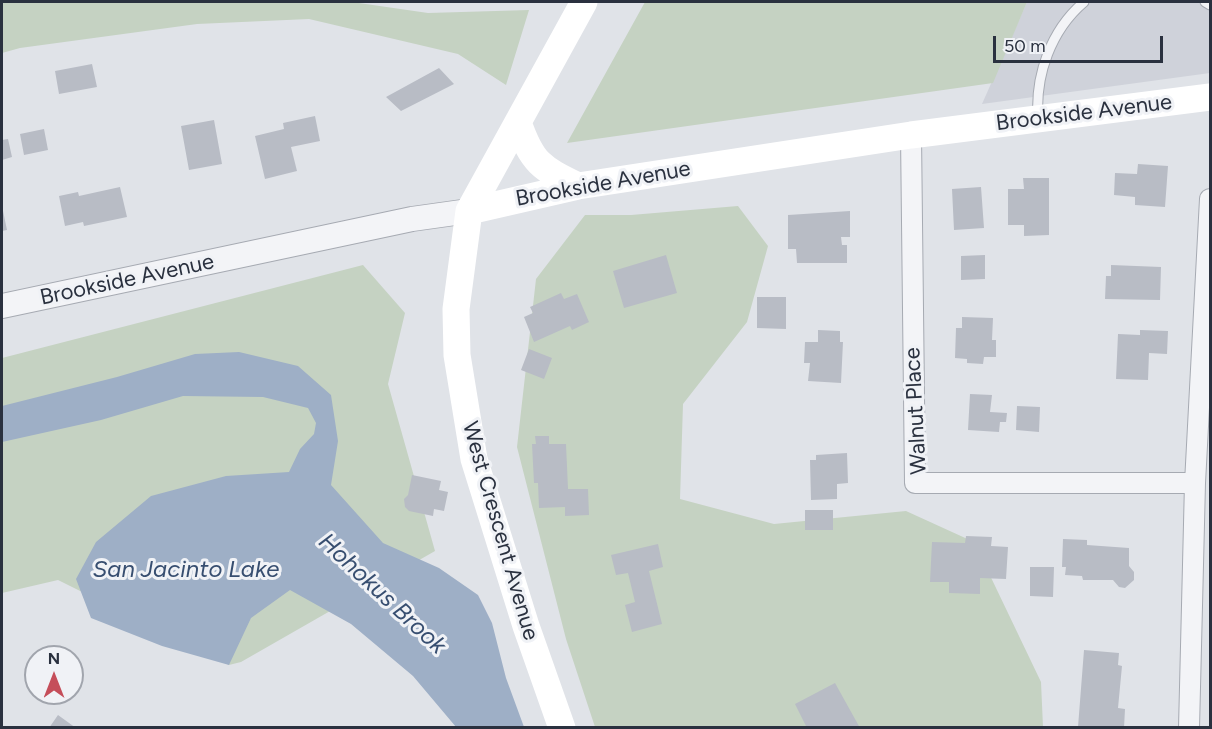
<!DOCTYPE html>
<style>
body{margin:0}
#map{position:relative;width:1212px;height:729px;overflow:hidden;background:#e0e3e8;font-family:Figtree,sans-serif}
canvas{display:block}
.frame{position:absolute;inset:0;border:3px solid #2a313f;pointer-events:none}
.north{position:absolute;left:24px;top:645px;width:60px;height:60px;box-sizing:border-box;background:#f0f2f6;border:2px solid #a1a5ad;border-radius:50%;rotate:0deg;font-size:16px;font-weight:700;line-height:24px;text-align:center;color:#2a313f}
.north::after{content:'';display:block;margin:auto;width:21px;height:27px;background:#c54e5a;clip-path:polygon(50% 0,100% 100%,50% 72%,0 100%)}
.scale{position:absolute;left:993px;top:36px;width:170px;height:27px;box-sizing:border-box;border:3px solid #2a313f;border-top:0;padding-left:8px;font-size:18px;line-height:21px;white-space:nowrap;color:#2a313f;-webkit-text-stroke:4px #f0f2f6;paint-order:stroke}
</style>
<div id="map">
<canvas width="1212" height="729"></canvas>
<div class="frame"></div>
<div class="north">N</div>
<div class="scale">50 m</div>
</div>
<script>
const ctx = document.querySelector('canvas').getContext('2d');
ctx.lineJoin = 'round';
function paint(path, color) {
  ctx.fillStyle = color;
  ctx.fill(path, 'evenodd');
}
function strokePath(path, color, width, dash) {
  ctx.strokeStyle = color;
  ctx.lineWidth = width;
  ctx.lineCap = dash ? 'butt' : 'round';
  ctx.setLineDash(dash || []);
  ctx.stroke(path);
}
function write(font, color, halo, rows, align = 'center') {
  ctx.font = font + ' Figtree,sans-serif';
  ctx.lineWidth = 6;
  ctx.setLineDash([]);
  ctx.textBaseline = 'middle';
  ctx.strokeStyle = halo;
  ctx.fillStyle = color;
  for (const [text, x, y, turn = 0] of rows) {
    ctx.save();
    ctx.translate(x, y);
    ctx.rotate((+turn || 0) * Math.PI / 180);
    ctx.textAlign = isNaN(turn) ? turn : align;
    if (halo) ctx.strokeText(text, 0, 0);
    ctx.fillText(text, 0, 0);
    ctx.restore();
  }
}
paint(new Path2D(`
 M1027,2H1210V73L982,104Z`), '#cfd2da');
paint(new Path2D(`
 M2,2H352L428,13L529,10L506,85L458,54L309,19L197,24L20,48L2,53Z
 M645,2H1027L993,83L567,143Z
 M738,206L768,246L747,322L683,404L680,499L774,524L906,511L974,542L1041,682L1043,727H595L566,639L517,447L536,279L585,215H631Z
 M363,265L405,313L388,384L435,551L241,662L229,665L58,580L2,593V358Z`), '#c5d2c2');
paint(new Path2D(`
 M239,352L298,366L331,395L338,441L331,485L383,543L439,568L478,595L492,623L506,678L524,727H456L413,676L351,624L290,590L251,618L229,665L162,646L91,618L76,579L96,542L151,496L226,476L289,472L300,449L314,434L316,423L308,408L263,397L183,396L101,420L2,442V406L117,377L195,354Z`), '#9eafc6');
paint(new Path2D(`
 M92,64L97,87L59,94L55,71Z
 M439,68L454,84L401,111L386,97Z
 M315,116L320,141L291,147L297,171L265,179L255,136L284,129L283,123Z
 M214,120L222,164L189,170L181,126Z
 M44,129L48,150L24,155L20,134Z
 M8,139L12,157L2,160V140Z
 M1138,164L1168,166L1165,207L1135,205V197L1114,195L1115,173L1137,174Z
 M1023,178H1049V235L1024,236V225H1008V189H1024Z
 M120,187L127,217L84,226L83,222L65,226L59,196L78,192L79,196Z
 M981,187L984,228L954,230L952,189Z
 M2,206L7,230L2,231Z
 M850,211V237H841L842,245H847V263H797L796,249H788V215Z
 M666,255L677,293L624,308L613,271Z
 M985,255V279L961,280V256Z
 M1111,265L1161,267L1160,300L1105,299L1106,276H1111Z
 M561,293L564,299L577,294L589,322L572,330L570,326L534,342L524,317L533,313L530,307Z
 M757,297H786V329L757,328Z
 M962,317L993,318L992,340H996V357H984L983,364L967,363V359L955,358L956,328H962Z
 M818,330L840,331V342H843L841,383L808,381L810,363H804L805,342H818Z
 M1140,330L1168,331L1167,354L1149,353L1148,380L1116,379L1118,334L1140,335Z
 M529,349L552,358L544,379L521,370Z
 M970,394L992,395L990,412L1007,413L1006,422H1000L999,432L968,430Z
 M1017,406L1040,407L1039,432L1016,430Z
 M535,436H549V444H566L568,489H588L589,515L565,516V507L539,508L538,483H534L532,444H536Z
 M847,453L848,483L837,484V499L811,500L810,460H816V455Z
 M412,475L441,481L439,490L448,492L444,511L434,509L433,516L409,511L405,507L404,499L408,495Z
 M805,510H833V530H805Z
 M966,536L992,537L991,546L1008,547L1006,579L980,578V594L949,593V582H930L932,542L965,543Z
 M1063,539L1087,540V545L1129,548V566L1134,572V580L1125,588L1119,587L1113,580H1083L1082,576L1065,575L1066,567H1062Z
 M658,544L663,567L649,571L662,624L632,632L625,605L635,602L628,573L616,575L611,555Z
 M1030,567H1054L1053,597L1030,596Z
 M1084,650L1119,653L1118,665L1122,666L1118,708L1125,709L1124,728L1078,727Z
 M835,683L860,728H807L795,704Z
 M58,715L76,728H49Z`), '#b8bcc5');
const service = new Path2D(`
 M1205,2L1210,5
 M1038,118C1035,75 1051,30 1084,2`);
const minor = new Path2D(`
 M911,135L915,483H1195
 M1189,728L1195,483L1210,199`);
const tertiary = new Path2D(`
 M2,306L412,219L469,211`);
strokePath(service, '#a6aab2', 11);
strokePath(minor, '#a6aab2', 22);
strokePath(tertiary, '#a6aab2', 26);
strokePath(service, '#f3f4f7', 9);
strokePath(minor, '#f3f4f7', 20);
strokePath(tertiary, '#f3f4f7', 24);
strokePath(new Path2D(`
 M518,122C532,163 541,168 578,186
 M469,211L578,186L911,135L1210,97
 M562,728L526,626L474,459L457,355L456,309L469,211L584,2`), '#fff', 27);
write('22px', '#2a313f', '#f0f2f6', [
 ["Brookside Avenue",1084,113,-7],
 ["Brookside Avenue",603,184,-10],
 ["Brookside Avenue",127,280,-12],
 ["Walnut Place",916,411,-93],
 ["West Crescent Avenue",500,531,74]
]);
write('italic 24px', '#374e70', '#f0f2f6', [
 ["San Jacinto Lake",186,570],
 ["Hohokus Brook",382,594,43]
]);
</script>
